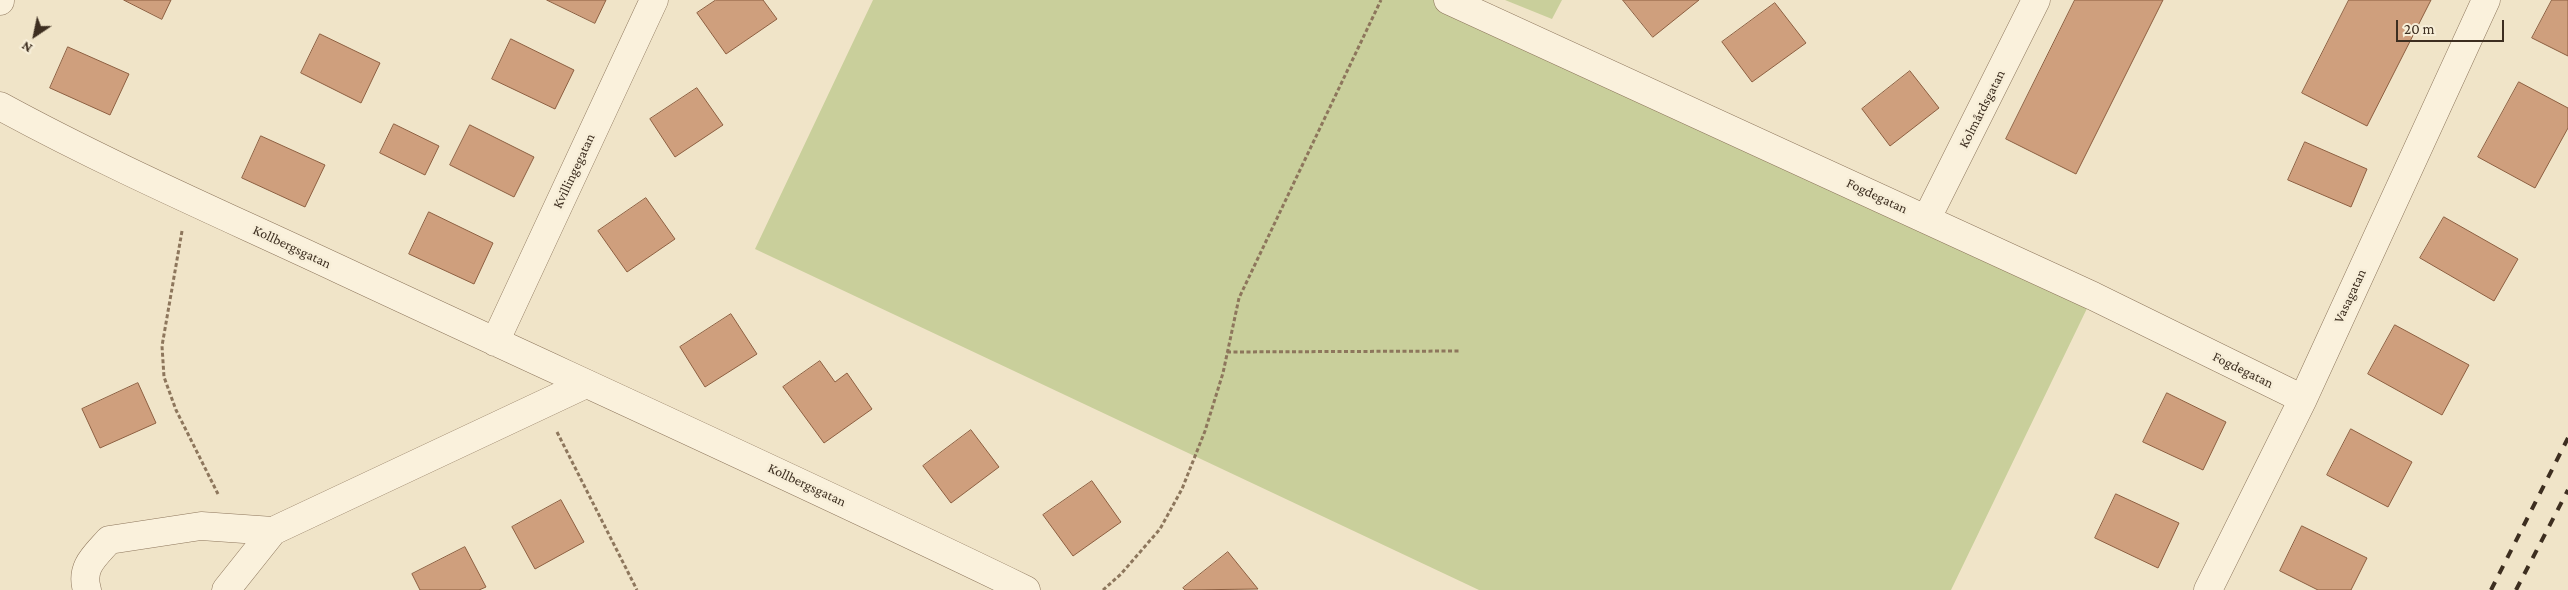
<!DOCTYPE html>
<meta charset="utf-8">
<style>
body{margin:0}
#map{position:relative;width:2568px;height:590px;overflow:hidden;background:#f0e4c8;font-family:"Crimson Pro",serif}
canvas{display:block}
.north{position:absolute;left:10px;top:10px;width:50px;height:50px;-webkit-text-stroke:4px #f7eed8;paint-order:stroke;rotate:214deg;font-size:14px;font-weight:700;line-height:20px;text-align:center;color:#3d2e20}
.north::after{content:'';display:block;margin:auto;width:18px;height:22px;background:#3d2e20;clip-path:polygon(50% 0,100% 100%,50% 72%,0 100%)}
.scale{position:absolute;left:2396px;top:20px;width:108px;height:22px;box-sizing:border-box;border:2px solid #3d2e20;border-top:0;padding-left:6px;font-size:15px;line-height:18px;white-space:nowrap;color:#3d2e20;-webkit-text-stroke:4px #f7eed8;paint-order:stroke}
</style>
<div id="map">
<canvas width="2568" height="590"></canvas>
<div class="north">N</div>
<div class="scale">20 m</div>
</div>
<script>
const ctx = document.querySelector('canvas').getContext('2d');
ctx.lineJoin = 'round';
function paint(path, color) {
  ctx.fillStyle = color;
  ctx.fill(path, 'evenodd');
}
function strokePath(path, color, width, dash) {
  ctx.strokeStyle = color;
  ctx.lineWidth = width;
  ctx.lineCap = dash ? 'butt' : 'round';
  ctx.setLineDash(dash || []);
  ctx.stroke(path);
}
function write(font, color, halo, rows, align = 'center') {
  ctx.font = font + ' "Crimson Pro",serif';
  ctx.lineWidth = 5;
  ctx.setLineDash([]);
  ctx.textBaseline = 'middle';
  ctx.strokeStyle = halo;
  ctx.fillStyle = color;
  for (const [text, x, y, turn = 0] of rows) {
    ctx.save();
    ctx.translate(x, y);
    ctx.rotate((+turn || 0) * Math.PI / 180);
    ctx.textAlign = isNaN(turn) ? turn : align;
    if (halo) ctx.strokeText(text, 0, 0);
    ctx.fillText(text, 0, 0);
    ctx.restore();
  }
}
paint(new Path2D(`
 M873,0H1448L2093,296L1951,590H1479L755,249Z
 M1505,0H1562L1552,19Z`), '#c9cf9b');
const building = new Path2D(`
 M124,0H171L162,19Z
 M547,0H606L595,23Z
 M716,0H763L777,19L726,54L697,13Z
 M1623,0H1699L1653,37Z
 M2075,0H2163L2076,174L2006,139Z
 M2349,0H2431L2367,126L2302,93Z
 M2552,0H2568V56L2532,38Z
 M1775,3L1806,43L1752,82L1722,42Z
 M320,34L380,63L361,103L301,73Z
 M511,39L574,70L555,109L492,79Z
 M68,47L129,74L110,115L50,88Z
 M1910,71L1939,108L1890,146L1862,109Z
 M2519,82L2568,108V128L2535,188L2478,157Z
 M697,88L723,125L675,157L650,119Z
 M394,124L439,146L425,175L380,153Z
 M470,125L534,157L514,197L450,165Z
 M261,136L325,165L305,207L242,178Z
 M2305,142L2367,169L2351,207L2288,180Z
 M646,198L675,239L627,272L598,231Z
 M429,212L493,243L474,284L409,254Z
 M2444,217L2518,259L2494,301L2420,258Z
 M731,314L757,354L705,387L680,347Z
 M2395,325L2469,365L2442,415L2368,374Z
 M820,361L835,382L847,373L872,409L824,443L783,387Z
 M138,383L156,423L100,448L82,409Z
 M2167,393L2226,422L2203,470L2143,442Z
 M2351,429L2412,462L2388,507L2327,475Z
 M971,430L999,467L951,503L923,466Z
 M1092,481L1121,522L1073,556L1043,515Z
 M2116,494L2179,523L2158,568L2095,538Z
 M561,500L584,542L535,569L512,527Z
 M2302,526L2367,558L2351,590H2318L2280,571Z
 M465,547L486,587L479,590H420L412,574Z
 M1228,552L1258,589L1185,590L1183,588Z`);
paint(building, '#cf9f7d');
strokePath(building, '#8d5f41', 1);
const street = new Path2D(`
 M1448,0L2093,296L2303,399
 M0,1V0
 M0,106C110,166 226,216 339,269C568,376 799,480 1026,590
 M1927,218L2036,0
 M495,342L654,0
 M87,590C80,567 95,556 109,540L201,526L273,531
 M226,590L273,531L586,384
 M2208,590L2303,399L2486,0`);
strokePath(street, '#8d765c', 29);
strokePath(new Path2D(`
 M182,231L162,346L164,377L176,410L218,494
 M1227,352L1459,351
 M557,432L637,590
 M1103,590L1121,574L1160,529L1182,489L1205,431L1223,373L1239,298L1381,0`), '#8d765c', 3, [4, 2.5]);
strokePath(street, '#faf1dc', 28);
strokePath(new Path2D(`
 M2491,590L2568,438
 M2516,590L2568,490`), '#3d2e20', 4, [9, 9]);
write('14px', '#3d2e20', '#f7eed8', [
 ["Kolmårdsgatan",1982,109,-63],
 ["Kvillingegatan",574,171,-65],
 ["Fogdegatan",1877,196,25],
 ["Kollbergsgatan",292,247,25],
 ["Vasagatan",2350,296,-65],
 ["Fogdegatan",2243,370,26],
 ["Kollbergsgatan",807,485,25]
]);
</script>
